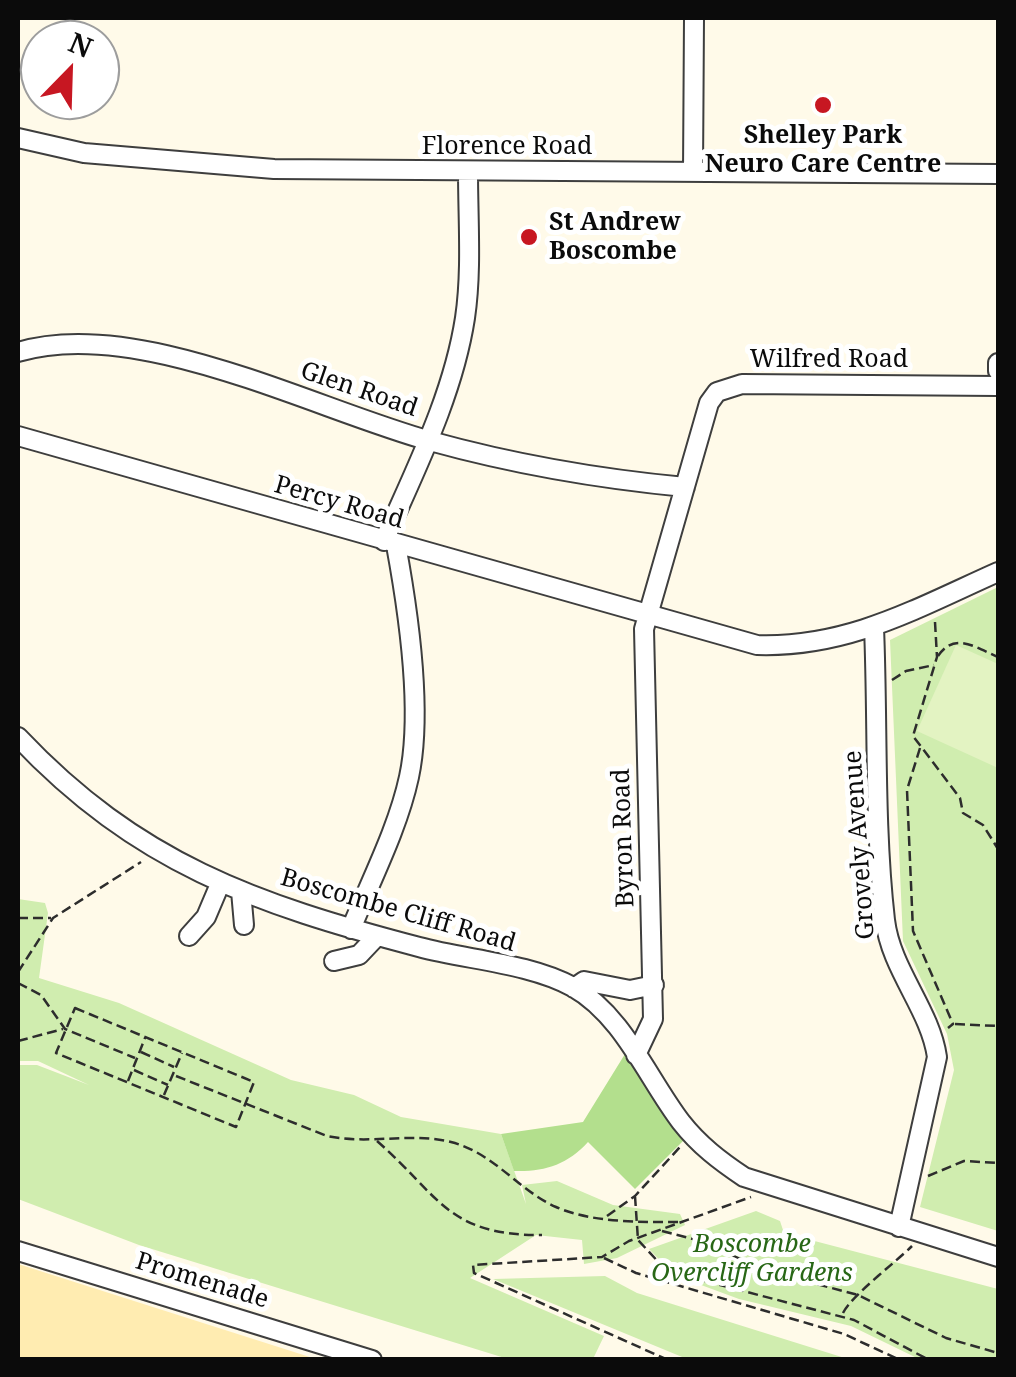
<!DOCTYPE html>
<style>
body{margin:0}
#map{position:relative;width:1016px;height:1377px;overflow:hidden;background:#fffae9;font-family:"Noto Serif",serif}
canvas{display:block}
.frame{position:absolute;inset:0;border:20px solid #0b0b0b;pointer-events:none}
.north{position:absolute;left:20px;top:20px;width:100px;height:100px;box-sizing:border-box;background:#fff;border:2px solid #9d9d9d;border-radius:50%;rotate:23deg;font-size:28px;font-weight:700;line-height:40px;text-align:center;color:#0b0b0b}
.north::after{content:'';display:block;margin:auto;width:35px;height:45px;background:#c71722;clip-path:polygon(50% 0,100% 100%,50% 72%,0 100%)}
</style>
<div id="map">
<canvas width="1016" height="1377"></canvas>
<div class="frame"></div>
<div class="north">N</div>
</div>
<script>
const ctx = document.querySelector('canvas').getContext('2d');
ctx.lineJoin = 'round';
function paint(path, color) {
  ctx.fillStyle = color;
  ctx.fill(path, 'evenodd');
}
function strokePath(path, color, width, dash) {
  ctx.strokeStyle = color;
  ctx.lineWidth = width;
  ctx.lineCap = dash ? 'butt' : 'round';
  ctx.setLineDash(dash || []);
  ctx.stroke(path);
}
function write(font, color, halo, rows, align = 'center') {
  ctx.font = font + ' "Noto Serif",serif';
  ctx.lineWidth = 10;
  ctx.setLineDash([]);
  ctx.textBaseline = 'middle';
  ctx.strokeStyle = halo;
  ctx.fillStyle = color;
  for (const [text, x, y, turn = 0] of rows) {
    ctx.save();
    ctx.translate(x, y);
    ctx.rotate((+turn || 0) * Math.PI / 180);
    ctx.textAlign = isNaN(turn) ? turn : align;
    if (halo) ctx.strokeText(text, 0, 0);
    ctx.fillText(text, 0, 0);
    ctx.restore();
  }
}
paint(new Path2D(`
 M998,587V1231L920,1207L954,1070L947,1034L903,941L890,640Z
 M18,899L45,903L48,913L39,978L119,1003L291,1080L354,1095L401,1117L501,1134L526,1204L522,1185L557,1181L613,1205L680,1214L685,1225L617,1258L584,1264L582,1240L536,1235L470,1278L604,1336L593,1359H508L139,1245L18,1199V1065H37L89,1085L38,1061H18Z
 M756,1211L780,1221L784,1233L998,1289V1359H919L851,1326L739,1299L674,1275L649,1249Z
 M605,1276L637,1293L848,1359H687L493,1279Z`), '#d0edaf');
paint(new Path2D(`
 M625,1054L687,1137L635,1189L588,1142C567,1165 544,1172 514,1171L501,1134L583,1122Z`), '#b3df8d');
paint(new Path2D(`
 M18,1264L316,1359H18Z`), '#ffecb1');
paint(new Path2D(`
 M956,645L998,664V768L917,731Z`), '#e3f3c2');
const minor = new Path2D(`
 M18,138L84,153L274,169L998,174
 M693,172L694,18
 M18,352C137,316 314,409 430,441C513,464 600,479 685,487
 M998,363V371
 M18,436L757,645C848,648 917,608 998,572
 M384,541C415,470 453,396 465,318C472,271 468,220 468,172
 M874,627C878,724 874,824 885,920C891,970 930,1009 937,1057L899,1227
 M18,737C137,863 255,904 419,947C467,960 529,963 573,987C623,1015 648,1079 681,1122C699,1145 720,1161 744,1177L998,1257
 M241,891L244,925
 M351,929C371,880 398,828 409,777C423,712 408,610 396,545
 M189,936L206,917L220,884
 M334,961L359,955L377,936
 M574,988L584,981L630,990L654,985
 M636,1055L653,1019L644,629L709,403L717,392L742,384L998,386
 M18,1251L372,1360`);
strokePath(minor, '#3e3e3e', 22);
strokePath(new Path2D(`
 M935,622L937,657L913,736L960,798L963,813L983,825L998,849
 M938,656C955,631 976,648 998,657
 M892,680L906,671L934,665
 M920,748L907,790L913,931L953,1024L948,1028
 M18,918H51
 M18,972L53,918L141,862
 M18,983L41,995L65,1029L135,1058
 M75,1008L254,1082L236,1127L56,1053Z
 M955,1024L998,1026
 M18,1041L63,1029
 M141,1052L174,1067
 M134,1070L168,1085
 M176,1076L327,1136C369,1145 410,1132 451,1142C494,1153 518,1190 556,1207C592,1223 641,1222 679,1222
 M128,1081L145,1038
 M164,1095L182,1053
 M377,1141C439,1195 447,1236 542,1235
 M928,1176L964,1161L998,1163
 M635,1196L638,1240L677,1282
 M607,1216L635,1196L680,1147
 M662,1231L697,1240L768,1271L858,1295L946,1338L998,1353
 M604,1258L636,1273L844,1334L900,1360
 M663,1264L705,1281L854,1320L929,1360
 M843,1313C852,1295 895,1263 912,1246
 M668,1360L474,1273L473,1265L602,1257L629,1241L751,1197`), '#2d2d2d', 2.5, [10, 5]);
strokePath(minor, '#fff', 18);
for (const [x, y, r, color] of [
 [823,105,10,"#c71722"],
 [529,237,10,"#c71722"]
]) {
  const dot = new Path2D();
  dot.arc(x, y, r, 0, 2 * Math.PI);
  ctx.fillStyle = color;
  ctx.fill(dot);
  strokePath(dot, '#fff', 4);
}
write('bold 25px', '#0b0b0b', '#fff', [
 ["Shelley Park",823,136],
 ["Neuro Care Centre",823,165],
 ["St Andrew",549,223,"left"],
 ["Boscombe",549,252,"left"]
]);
write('25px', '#0b0b0b', '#fff', [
 ["Florence Road",507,147],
 ["Wilfred Road",829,360],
 ["Glen Road",359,390,19],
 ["Percy Road",339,503,16],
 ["Byron Road",624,838,-92],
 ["Grovely Avenue",860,845,-94],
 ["Boscombe Cliff Road",398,911,16],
 ["Promenade",202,1281,17]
]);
write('italic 25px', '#286716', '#fff', [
 ["Boscombe",752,1245],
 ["Overcliff Gardens",752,1274]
]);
</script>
